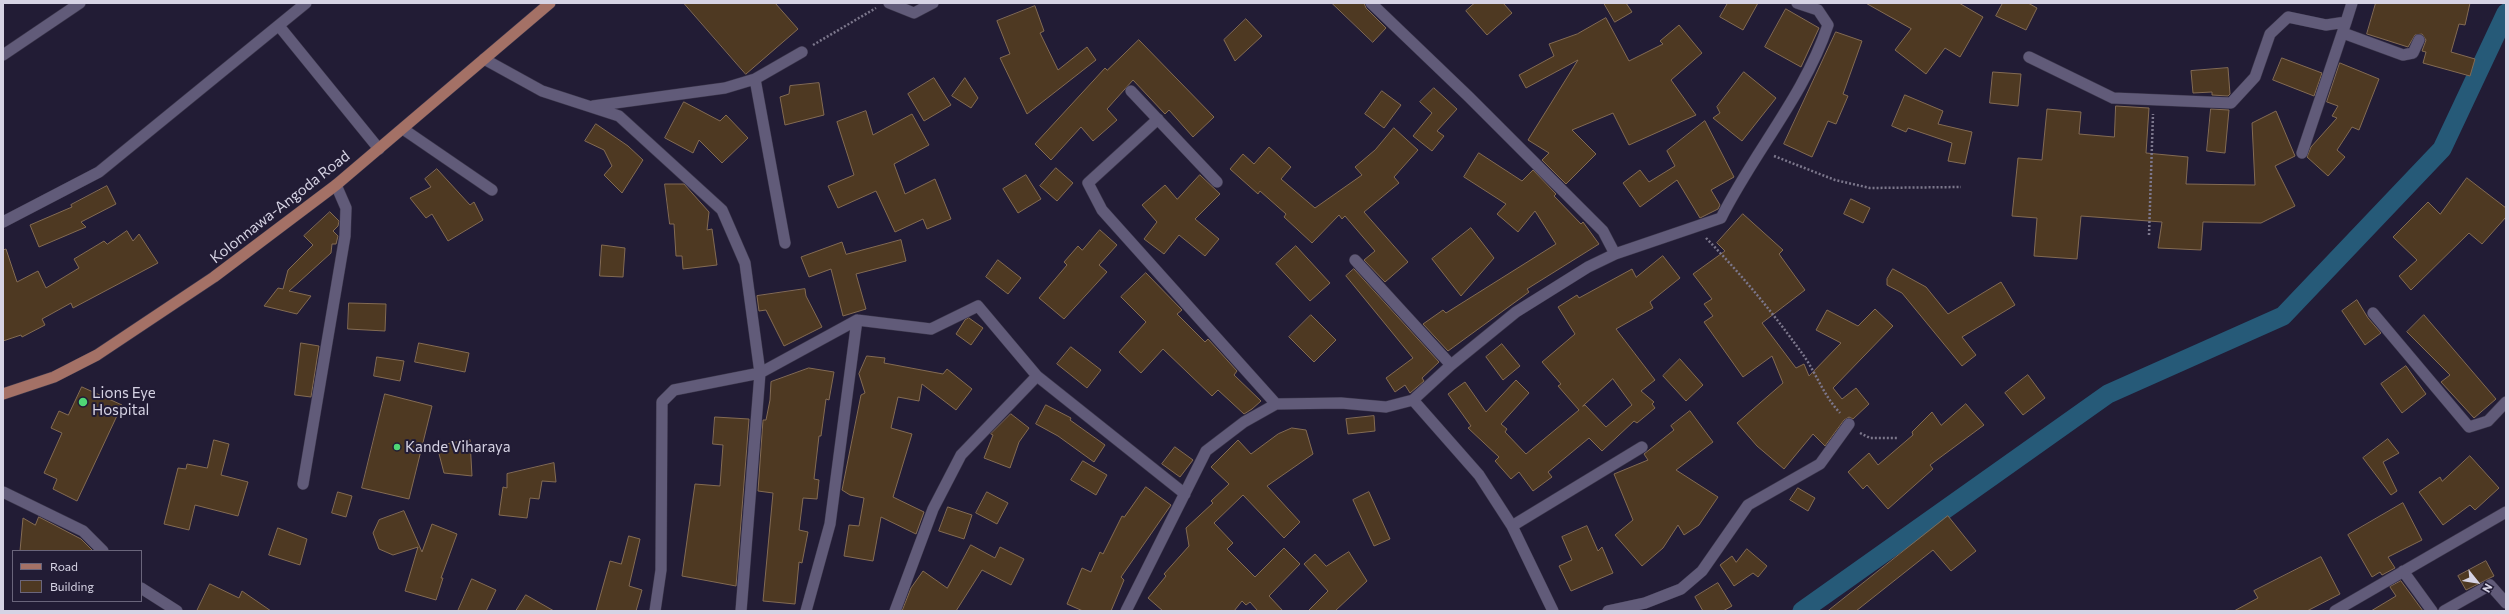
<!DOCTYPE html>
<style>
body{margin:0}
#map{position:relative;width:2509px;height:614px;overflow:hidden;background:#221c35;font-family:Commissioner,sans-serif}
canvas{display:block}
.frame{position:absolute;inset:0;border:4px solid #d6d3e4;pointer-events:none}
.legend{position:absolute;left:12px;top:550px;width:130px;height:52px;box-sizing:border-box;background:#221c35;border:1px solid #6a657b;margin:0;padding:5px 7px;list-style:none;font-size:12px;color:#d6d3e4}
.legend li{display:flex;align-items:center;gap:8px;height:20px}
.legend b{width:20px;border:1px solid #6a657b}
.north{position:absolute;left:2457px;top:562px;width:40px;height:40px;-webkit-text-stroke:3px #221c35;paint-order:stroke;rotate:120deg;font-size:11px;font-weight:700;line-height:16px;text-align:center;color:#d6d3e4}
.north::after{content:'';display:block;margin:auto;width:14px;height:18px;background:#d6d3e4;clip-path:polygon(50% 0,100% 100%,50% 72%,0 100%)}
</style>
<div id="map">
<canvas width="2509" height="614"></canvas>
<div class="frame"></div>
<ul class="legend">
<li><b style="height:5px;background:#a47166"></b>Road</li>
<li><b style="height:11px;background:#4e3922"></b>Building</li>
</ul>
<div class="north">N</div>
</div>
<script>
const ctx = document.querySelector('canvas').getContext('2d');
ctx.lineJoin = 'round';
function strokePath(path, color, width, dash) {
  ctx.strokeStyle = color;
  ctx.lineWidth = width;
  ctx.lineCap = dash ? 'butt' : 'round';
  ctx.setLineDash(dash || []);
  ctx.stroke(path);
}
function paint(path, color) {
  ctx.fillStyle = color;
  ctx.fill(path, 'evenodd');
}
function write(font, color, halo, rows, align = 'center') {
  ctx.font = font + ' Commissioner,sans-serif';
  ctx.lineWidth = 4;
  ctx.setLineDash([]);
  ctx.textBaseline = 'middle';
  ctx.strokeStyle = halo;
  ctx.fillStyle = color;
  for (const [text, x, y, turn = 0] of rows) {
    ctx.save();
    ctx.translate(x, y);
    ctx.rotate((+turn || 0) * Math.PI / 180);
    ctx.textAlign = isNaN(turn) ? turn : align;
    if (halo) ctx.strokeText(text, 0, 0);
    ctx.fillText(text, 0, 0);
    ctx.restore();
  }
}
strokePath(new Path2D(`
 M1802,611L2108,394L2283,316L2442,149L2506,13`), '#265a78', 19);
const building = new Path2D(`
 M684,3H775L798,29L746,74Z
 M1332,3H1364L1366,8L1386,28L1373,42Z
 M1475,3H1503L1512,13L1487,35L1466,11Z
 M1604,3H1626L1632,12L1615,22Z
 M1728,3H1758L1743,30L1720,17Z
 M1866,3H1959L1983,17L1960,57L1945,48L1926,74L1895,50L1911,29Z
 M2003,3H2028L2037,8L2026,30L1996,16Z
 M2376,3H2470L2465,25L2459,24L2451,52L2475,59L2470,76L2423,63L2426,52L2422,51L2426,40L2422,34L2415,35L2408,47L2367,34Z
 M1035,6L1044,31L1040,33L1058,70L1087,47L1096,60L1027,114L1000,58L1010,54L997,21Z
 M1786,9L1819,28L1801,67L1765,47Z
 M1606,18L1629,61L1663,44L1660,41L1679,25L1702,53L1671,80L1696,115L1629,145L1613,113L1572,130L1596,154L1566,184L1542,160L1549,153L1528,140L1578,60L1526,88L1519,75L1554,56L1549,44L1577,34Z
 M1246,19L1262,36L1235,61L1224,40Z
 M1836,32L1862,41L1843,94L1848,96L1836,124L1828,121L1812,157L1784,144Z
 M1139,40L1214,117L1193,137L1169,110L1165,114L1133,80L1107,109L1117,120L1093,141L1081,127L1051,160L1035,144L1105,68L1107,70Z
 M2282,58L2322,73L2314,96L2273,80Z
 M2340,63L2379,79L2359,130L2352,127L2337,150L2345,157L2328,176L2307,157L2311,147L2337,118L2332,116L2338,106L2327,102Z
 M2228,68L2230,94L2228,96L2212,95V92L2193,93L2191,71Z
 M1744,72L1776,98L1742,141L1713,118L1720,113L1717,107Z
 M1993,72L2021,74L2018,106L1990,103Z
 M934,78L951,105L924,121L908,94Z
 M965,78L978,98L971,108L952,96Z
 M819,83L824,115L785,125L780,97L789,94L790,86Z
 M1434,88L1457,109L1437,131L1444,136L1432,151L1413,136L1432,113L1420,102Z
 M1382,91L1401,105L1384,128L1365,114Z
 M1905,95L1943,111L1938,124L1972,132L1965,164L1948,161L1952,143L1908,128L1906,132L1892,126Z
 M684,102L720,121L726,115L748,138L722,163L699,140L693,153L665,138Z
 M2116,106L2149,108L2146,153L2188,157L2186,184L2255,185L2252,123L2276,111L2295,156L2275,166L2295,206L2261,223L2203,222L2201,250L2158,248L2162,222L2081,216L2077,259L2034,256L2037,218L2012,216L2018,158L2042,160L2047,109L2081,112L2079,134L2114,137Z
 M2211,109L2229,110L2225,153L2207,151Z
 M866,111L873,135L912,114L929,145L894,164L905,194L935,179L951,219L927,229L923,219L895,232L876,191L838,208L828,186L854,175L837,122Z
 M1705,121L1734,177L1711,190L1720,205L1718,209L1700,218L1677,180L1640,207L1623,183L1640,170L1649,182L1675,166L1667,151Z
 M596,124L628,146L643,160L622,193L604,175L612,166L604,150L585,141Z
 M1394,128L1418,150L1394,177L1399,183L1364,212L1408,262L1385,282L1364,260L1375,251L1345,216L1342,219L1339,215L1312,243L1284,217L1286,214L1260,191L1258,194L1230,169L1243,154L1254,164L1269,147L1291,167L1281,179L1315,208L1362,175L1355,167L1375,150Z
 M1479,153L1522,181L1533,170L1556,194L1554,196L1581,224L1583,222L1599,244L1527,289L1529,292L1448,351L1423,324L1443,310L1446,313L1556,244L1535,211L1518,232L1497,214L1506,204L1464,177Z
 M1056,168L1073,183L1057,201L1040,186Z
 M437,169L470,205L474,202L483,220L448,241L432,214L426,218L410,198L431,187L425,179Z
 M1026,175L1041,199L1018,213L1003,189Z
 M1200,175L1220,194L1195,219L1219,239L1205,256L1179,235L1164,254L1144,239L1157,222L1142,205L1165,185L1177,199Z
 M2467,178L2506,208V217L2482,244L2469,233L2411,290L2399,276L2417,260L2393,237L2428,202L2440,214Z
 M665,184H684L709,212L707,230L712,229L717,265L683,269L682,256H676L674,224H670Z
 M107,186L116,204L81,222L86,227L39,247L30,225L72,207L71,205Z
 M1851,199L1870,208L1863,223L1844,214Z
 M330,212L339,221L338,226L333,231L338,236L336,244H332L331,253L289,291L311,296L297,314L264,306L278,288L283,289L288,270L313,245L304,236Z
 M1743,214L1783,250L1779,254L1805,290L1762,323L1796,368L1804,364L1809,376L1841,343L1816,330L1827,310L1858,326L1875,309L1893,326L1833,388L1842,399L1856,388L1869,404L1853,419L1849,417L1844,420L1825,446L1813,434L1784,469L1757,446L1737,423L1783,383L1772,356L1743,377L1704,322L1713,316L1704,304L1712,299L1693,274L1725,251L1717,243Z
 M1471,228L1494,258L1461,296L1432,259Z
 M1100,230L1117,245L1099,265L1107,272L1064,319L1039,298L1067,265L1064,262L1078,246L1082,250Z
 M127,231L133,241L139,234L158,263L73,308L71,303L42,319L45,325L22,337L21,335L3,341V250L6,249L17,282L38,271L46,288L79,268L74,259L104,241L107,244Z
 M901,240L906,261L856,274L866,309L843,316L831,269L809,277L801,257L842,242L846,254Z
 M602,245L625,248L623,277L600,276Z
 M1296,246L1330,283L1310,301L1276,264Z
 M1663,256L1680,278L1650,302L1653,308L1616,329L1655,380L1641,391L1654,402L1652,404L1655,408L1637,423L1634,421L1602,451L1589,438L1548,472L1552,477L1533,491L1519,472L1511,479L1495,461L1499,457L1468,428L1471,426L1448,394L1465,382L1486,412L1516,380L1529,393L1501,424L1507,429L1505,432L1526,454L1579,410L1558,386L1561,384L1542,362L1575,334L1558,307L1577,295L1579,298L1632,269L1636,277ZM1613,379L1632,405L1606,427L1585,405L1583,406Z
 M998,260L1021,278L1008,294L986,277Z
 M1354,269L1439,362L1422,378L1424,381L1410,393L1405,385L1395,392L1386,378L1413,358L1346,276Z
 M1893,269L1926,287L1948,314L2001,282L2015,305L1962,337L1976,355L1962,366L1902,293L1887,285V279Z
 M1146,273L1182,310L1177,314L1205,342L1208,339L1237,371L1234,375L1261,401L1252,409L1244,414L1218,390L1212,396L1163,349L1141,373L1119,352L1146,322L1121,297Z
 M805,289L806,296L822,327L784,346L766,310L759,311L757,296Z
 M2357,300L2368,318L2381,333L2365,345L2342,311Z
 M349,303L386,304L385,331L348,329Z
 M1311,315L1336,340L1314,362L1289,337Z
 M2424,315L2496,399L2474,418L2441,382L2450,375L2407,332Z
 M969,318L983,328L971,345L956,334L965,320Z
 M301,343L319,346L311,397L295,395Z
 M419,343L469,353L465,372L415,362Z
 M1502,344L1520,366L1503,380L1486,357Z
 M1071,347L1101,370L1087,388L1057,364Z
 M867,356L885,358L884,363L943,374L947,369L972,389L956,410L922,384L919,401L898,397L891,428L912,434L893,497L924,512L916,534L881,517L873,561L844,556L849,525L859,526L864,498L850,495L842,490L861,395L865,393L859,374Z
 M377,357L404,361L400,381L374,376Z
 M1680,359L1703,385L1686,401L1663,376Z
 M2406,366L2426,394L2402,413L2381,384Z
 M809,368L834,372L829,400L826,399L821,436H819L814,479L819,480L817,499L803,498L799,530L808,532L802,563L799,562L795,604L763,601L773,493L758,491L763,420H766L770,400L771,382Z
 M2028,375L2045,398L2023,415L2005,393Z
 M82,387L122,405L77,501L53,489L57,479L44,473L62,433L51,428L59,411L68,415Z
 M385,394L432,406L409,499L362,488Z
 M1966,404L1984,425L1930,465L1933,469L1888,509L1867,485L1863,489L1848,472L1869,453L1878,465L1913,435L1912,432L1932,412L1941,425Z
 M1046,405L1071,418L1070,420L1105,445L1094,462L1058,436L1036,424Z
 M1690,411L1713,442L1676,470L1718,497L1699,525L1684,535L1678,525L1663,548L1642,566L1615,535L1633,520L1614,474L1648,460L1644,454L1674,430L1671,426Z
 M1011,414L1029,428L1019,442L1010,468L984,458L993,435L991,434Z
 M1374,416L1375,431L1348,434L1346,419Z
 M715,417L749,419L736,586L682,576L695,484L720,486L723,445L713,444Z
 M1292,428L1306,430L1313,454L1267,486L1300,522L1284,538L1243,495L1214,523L1233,543L1227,549L1255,577L1284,548L1300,564L1269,596L1283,611H1258L1250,602L1246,605L1242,601L1234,611H1163L1148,598L1166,576L1164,574L1189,546L1186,528L1213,503L1211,501L1229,484L1211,467L1238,440L1251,454L1278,434Z
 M2388,439L2399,453L2383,462L2397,491L2391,495L2363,458Z
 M214,440L229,444L221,475L248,482L238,516L195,505L189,530L164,524L178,468L186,469L187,464L207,468Z
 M470,440L472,476L444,473L437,446Z
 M1175,447L1193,460L1180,477L1162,464Z
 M2470,456L2499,488L2475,510L2470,505L2443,525L2419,492L2440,477L2442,481Z
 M1083,461L1107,475L1096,495L1071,480Z
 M554,463L556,482L542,481L539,499L530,498L527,518L499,515L503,487L507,488V474Z
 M1146,487L1171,505L1121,577L1124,580L1111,611H1083L1067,604L1082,568L1091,572L1100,552L1103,554L1122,516L1124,517Z
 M1798,488L1815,498L1808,511L1790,500Z
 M338,492L352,496L346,517L332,513Z
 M987,492L1008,503L997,524L976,513Z
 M1369,492L1390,539L1374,546L1353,500Z
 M2403,503L2422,540L2388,557L2395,568L2382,575L2380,572L2372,577L2348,535Z
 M948,507L972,515L964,539L939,531Z
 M404,511L422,552L432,524L457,534L441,578H443L436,600L405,591L418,547L393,555L379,549L373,533L379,520Z
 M1948,516L1976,551L1951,571L1933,550L1856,611H1828Z
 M39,517L81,539L93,551H20L23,518L35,525Z
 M1587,526L1598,551L1602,547L1613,573L1571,591L1559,566L1572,560L1562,537Z
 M278,528L307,539L300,565L269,555Z
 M629,536L640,539L629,586L642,590L636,611H596L610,561L621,564Z
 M971,545L995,558L1000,547L1024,559L1011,585L982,570L956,611H902L911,588L923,571L947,588Z
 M1747,549L1767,566L1758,577L1753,573L1734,586L1720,565L1732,556L1736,562Z
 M1349,552L1367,581L1335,611H1308L1328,591L1304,564L1315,554L1326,566Z
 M2321,557L2340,594L2307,611H2234L2258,598L2254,591Z
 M2486,561L2494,576L2466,590L2458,576Z
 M472,579L496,590L486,611H458Z
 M2401,581L2423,611H2371L2396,596L2390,587Z
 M1718,583L1732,606L1723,611H1703L1695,597Z
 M210,584L239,598L242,591L271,611H197Z
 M526,595L554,611H516Z`);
paint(building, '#4e3922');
strokePath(building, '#836b53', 1);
const minor = new Path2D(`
 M889,3L914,13L933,3
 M1371,3L1469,97L1603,231L1615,254
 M279,26L379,149
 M2343,33L2403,55L2413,53L2419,40
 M3,55L80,3
 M2029,57L2113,98L2231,103L2255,77L2270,34L2288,17L2326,25L2346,22L2352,3
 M484,59L542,91L619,116L722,210L745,263L760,373L741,611
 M755,79L785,243
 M1131,91L1217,182
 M593,106L725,88L755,79L802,52
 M1158,119L1088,183L1102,210L1276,404
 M403,129L492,190
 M2302,153L2346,22
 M3,222L99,172L306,3
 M1355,260L1451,365
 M2373,313L2469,427L2488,421L2506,402
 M1413,400L1479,475L1512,526L1553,611
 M303,484L345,236L346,208L336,185
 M3,492L83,531L103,551
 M1512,526L1642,447
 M2403,571L2432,611
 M141,588L177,611
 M655,611L661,570L662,402L674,390L760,373L857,320L931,329L978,306L1037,376L1185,494
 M806,611L830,524L857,320
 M895,611L933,509L961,455L1037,376
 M1126,611L1206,451L1244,422L1276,404L1341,403L1386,407L1413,400L1451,365L1516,312L1588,267L1615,254L1721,218C1754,152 1804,96 1828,25L1818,10L1797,3
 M1608,611L1645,603L1681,589L1702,571L1748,505L1820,464L1849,424
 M2335,611L2506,512
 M2444,611L2490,585L2506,603`);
const primary = new Path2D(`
 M3,394L54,377L97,355L214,277L336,185L550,3`);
strokePath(minor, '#3c374c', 12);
strokePath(primary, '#3c374c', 12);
strokePath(new Path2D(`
 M813,45L876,8
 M1774,156L1835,180L1870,188L1961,187
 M2149,235L2153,114
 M1706,238C1742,275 1774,314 1804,356C1817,375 1824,396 1840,413
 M1860,433L1870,438H1897`), '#7c778c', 2.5, [2, 2]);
strokePath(minor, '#615b79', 11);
strokePath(primary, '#a47166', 11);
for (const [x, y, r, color] of [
 [83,402,5,"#4fd675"],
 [397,447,4,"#4fd675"]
]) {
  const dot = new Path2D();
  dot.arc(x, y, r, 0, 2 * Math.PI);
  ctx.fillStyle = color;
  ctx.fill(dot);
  strokePath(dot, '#221c35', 1.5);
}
write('15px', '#d6d3e4', '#221c35', [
 ["Kolonnawa-Angoda Road",280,207,-38]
]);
write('15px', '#d6d3e4', '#221c35', [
 ["Lions Eye",92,393],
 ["Hospital",92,410],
 ["Kande Viharaya",405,447]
], 'left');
</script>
